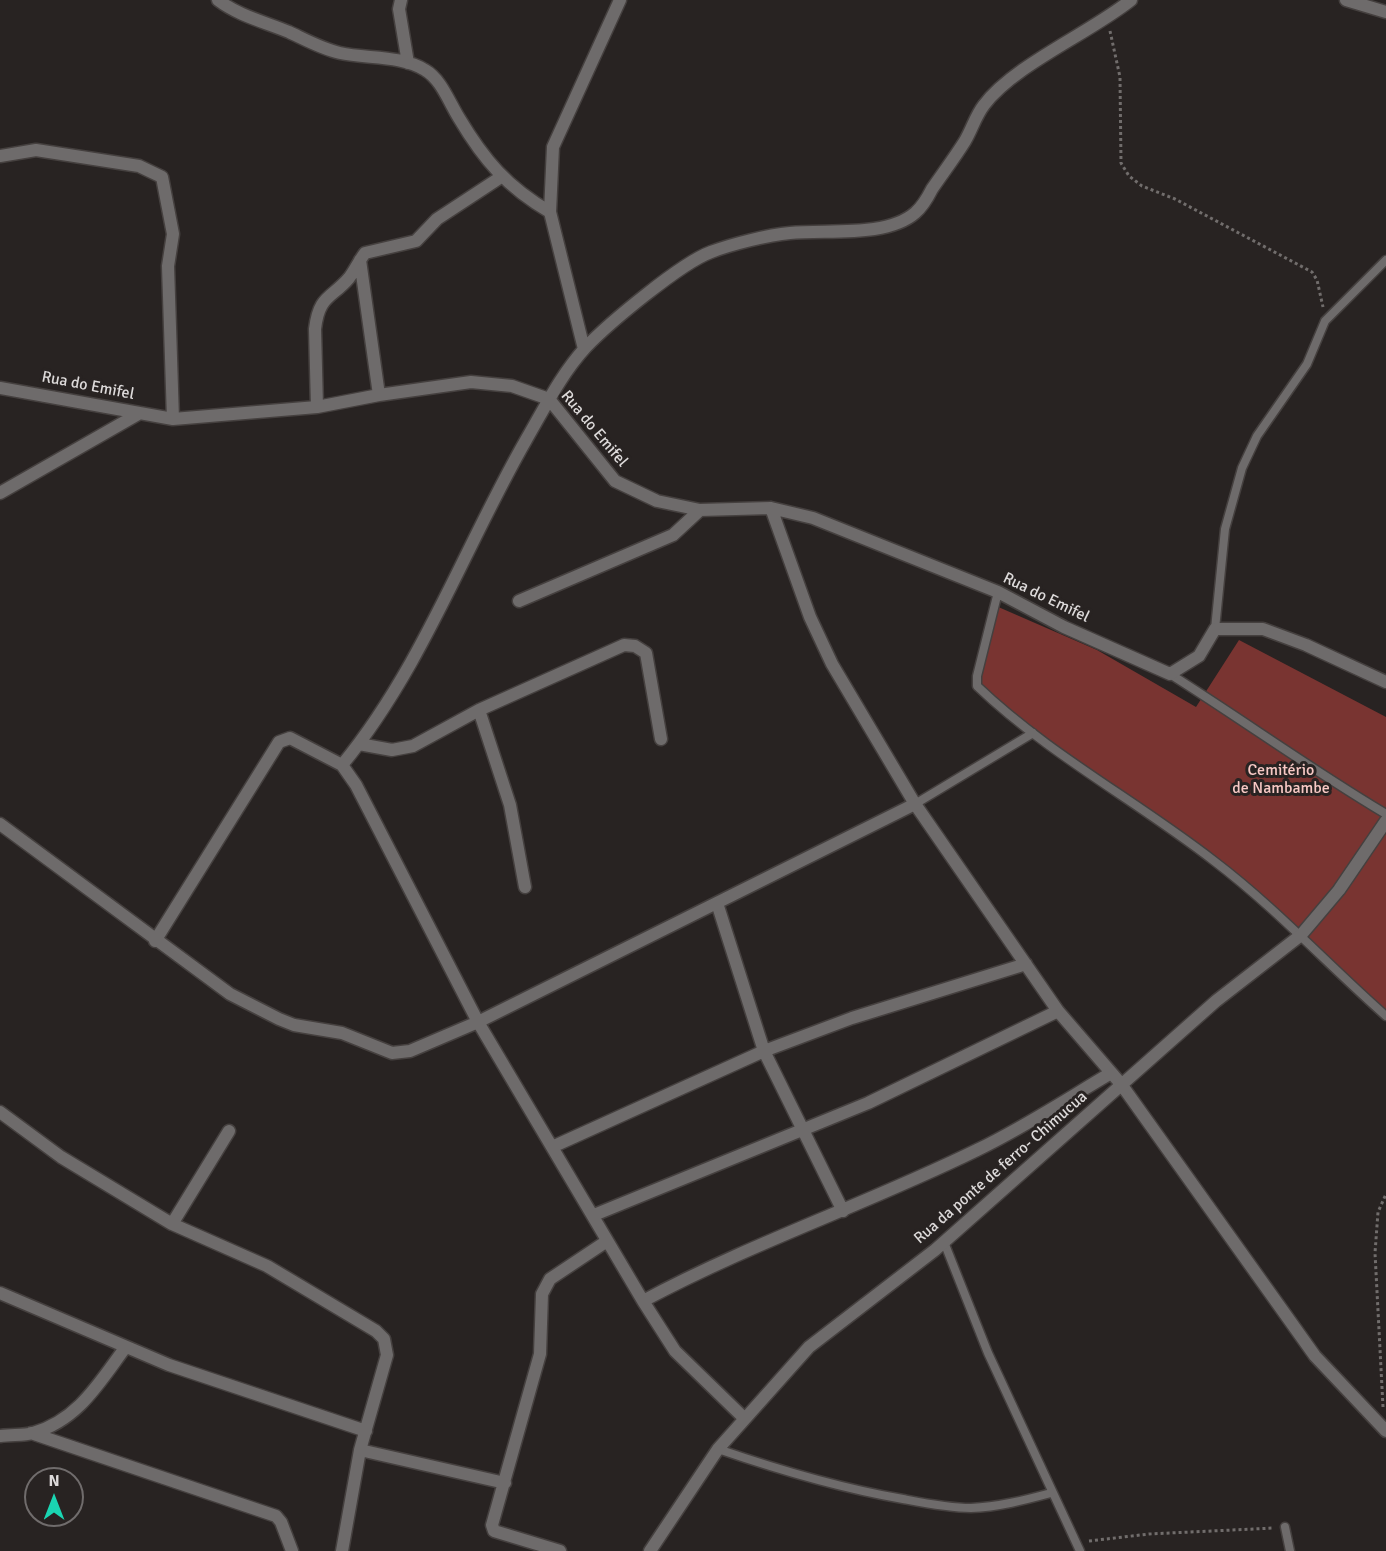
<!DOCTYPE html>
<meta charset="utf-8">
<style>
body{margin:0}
#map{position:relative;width:1386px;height:1551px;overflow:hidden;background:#282322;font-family:Signika,sans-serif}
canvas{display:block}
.north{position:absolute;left:24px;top:1467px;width:60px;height:60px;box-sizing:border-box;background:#282322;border:2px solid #706c6c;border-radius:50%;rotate:0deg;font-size:16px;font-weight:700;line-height:24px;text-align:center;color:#dddada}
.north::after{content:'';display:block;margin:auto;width:21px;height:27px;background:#1ad5b2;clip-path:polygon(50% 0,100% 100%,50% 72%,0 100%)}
</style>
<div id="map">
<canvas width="1386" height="1551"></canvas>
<div class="north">N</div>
</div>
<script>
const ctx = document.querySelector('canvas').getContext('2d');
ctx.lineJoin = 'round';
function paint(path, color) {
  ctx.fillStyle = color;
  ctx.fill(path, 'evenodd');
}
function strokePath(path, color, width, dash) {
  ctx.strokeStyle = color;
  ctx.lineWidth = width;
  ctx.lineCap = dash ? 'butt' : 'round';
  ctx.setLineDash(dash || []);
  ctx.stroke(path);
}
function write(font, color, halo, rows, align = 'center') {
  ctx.font = font + ' Signika,sans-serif';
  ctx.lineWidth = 6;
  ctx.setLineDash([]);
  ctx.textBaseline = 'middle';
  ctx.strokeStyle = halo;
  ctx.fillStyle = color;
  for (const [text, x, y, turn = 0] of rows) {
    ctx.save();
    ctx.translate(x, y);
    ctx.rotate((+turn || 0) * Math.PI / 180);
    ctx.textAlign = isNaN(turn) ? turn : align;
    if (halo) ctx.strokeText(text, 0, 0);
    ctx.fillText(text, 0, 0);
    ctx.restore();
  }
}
paint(new Path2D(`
 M996,606L1097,650L1196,707L1239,640L1386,717V1016L1258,895L1033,733L977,686Z`), '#793431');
const lane = new Path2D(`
 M998,592L977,676V686C1048,754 1137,801 1214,861C1276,908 1328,965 1386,1016
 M1215,629L1225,529L1242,468L1257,436L1307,364L1325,321L1386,260
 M1170,674C1243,720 1312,770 1386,814
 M915,804L1033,733
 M944,1242L988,1353L1080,1551
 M718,1449C779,1470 839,1488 903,1499C924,1503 949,1508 971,1508C998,1507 1025,1500 1051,1493
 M1285,1527L1290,1551`);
const street = new Path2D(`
 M218,0C239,16 265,22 289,32C306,40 322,49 340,53C367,59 401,55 425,70C441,79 449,102 459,118C484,160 507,187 550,212
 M401,0L399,9L408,63
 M1346,0L1386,12
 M0,156L36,150L139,166L162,177L173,234L168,266L173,419
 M360,260L379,395
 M584,349L550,212L553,147L620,0
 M0,388L173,419L317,407L379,395L471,382L512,386L549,399L615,481L657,501L700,510L771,508L813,518L998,592L1064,627L1170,674L1199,656L1215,629H1263L1306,645L1386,682
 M317,407L315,329C319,295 331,299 349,278C355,270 359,261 365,253L416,241L437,219L501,177
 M0,493L140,413
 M771,508L810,617L832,664L915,804L1058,1011L1121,1084L1315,1356L1386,1431
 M519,601L673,535L700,510
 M479,710L510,805L525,887
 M359,744L392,750L413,746L479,710L624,645L635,646L646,653L661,739
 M342,765C422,668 464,548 526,440C544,409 561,374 586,347C609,323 681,263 711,252C732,244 768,235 790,233C826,229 886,238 915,213C922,207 928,197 932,189C943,173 955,157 965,141C972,129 976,115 984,105C1014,65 1090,33 1131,0
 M0,824L230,994L279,1019L294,1025L342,1033L392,1053L410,1051L478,1022L915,804
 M717,903L764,1051L843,1211
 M155,941L279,742L290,738L342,765L356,785L478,1022L643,1301L675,1351L744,1418
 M0,1112L61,1157L172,1224L267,1266L376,1331L384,1339L387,1355L360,1450L342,1551
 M552,1147L764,1051L852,1018L1026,964
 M594,1215L868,1103L1058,1011
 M172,1224L229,1131
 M0,1293L169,1365L366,1431
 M643,1301C751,1243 867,1204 977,1150C1023,1128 1067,1099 1111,1073
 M31,1433L276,1516L281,1522L292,1551
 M0,1436C11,1434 23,1436 33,1433C78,1420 99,1383 125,1348
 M360,1450L505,1483
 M560,1551L494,1531L492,1525L540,1354L542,1294L550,1279L607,1241
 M650,1551L718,1449L809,1347L935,1250L1216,1001L1301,935L1339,890L1386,821`);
strokePath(lane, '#45403f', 11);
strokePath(street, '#45403f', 15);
strokePath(new Path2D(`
 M1110,31L1120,77L1121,163L1129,176L1142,186L1175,199L1312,272L1317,280L1323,307
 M1383,1407L1375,1253L1378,1212L1386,1194
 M1089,1541L1149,1534L1274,1528`), '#716d6c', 3, [3, 3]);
strokePath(lane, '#6e6b6b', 8);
strokePath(street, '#6e6b6b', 12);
write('16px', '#dddada', '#282322', [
 ["Rua do Emifel",88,386,11],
 ["Rua do Emifel",594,429,50],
 ["Rua do Emifel",1046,598,26],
 ["Rua da ponte de ferro- Chimucua",1001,1168,-41]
]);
write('16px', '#f8c9c5', '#282322', [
 ["Cemitério",1281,771],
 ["de Nambambe",1281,789]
]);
</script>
